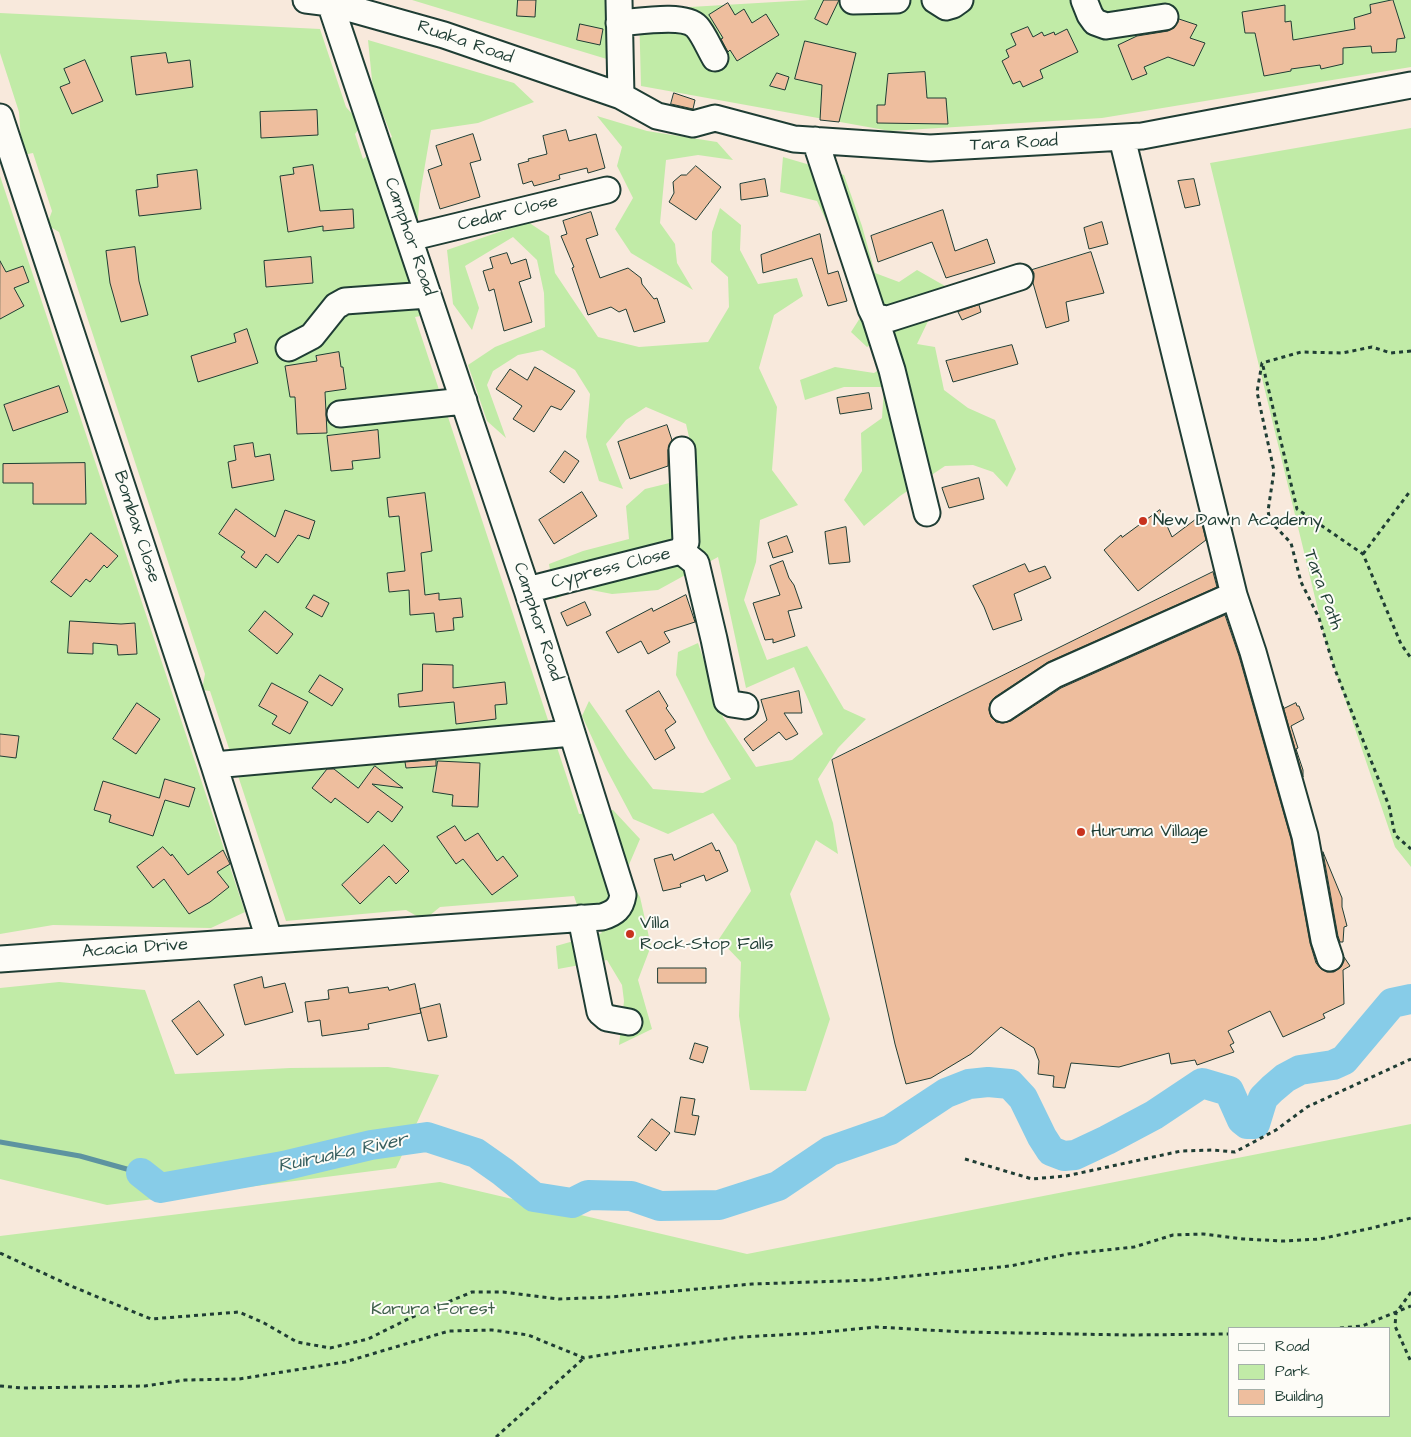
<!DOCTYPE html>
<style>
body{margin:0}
#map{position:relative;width:1411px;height:1437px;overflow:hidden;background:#f8e9dc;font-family:"Architects Daughter",sans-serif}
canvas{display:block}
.legend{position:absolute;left:1228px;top:1327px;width:162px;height:90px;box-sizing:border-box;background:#fdfcf7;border:1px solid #a4b0a9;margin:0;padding:6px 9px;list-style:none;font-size:15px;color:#1f3d34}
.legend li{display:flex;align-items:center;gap:10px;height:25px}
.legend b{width:25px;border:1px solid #a4b0a9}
</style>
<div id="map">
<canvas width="1411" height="1437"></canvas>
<ul class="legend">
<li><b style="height:6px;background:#fdfcf7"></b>Road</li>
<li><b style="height:14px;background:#c1eba7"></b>Park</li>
<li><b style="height:14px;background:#eebe9e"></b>Building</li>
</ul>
</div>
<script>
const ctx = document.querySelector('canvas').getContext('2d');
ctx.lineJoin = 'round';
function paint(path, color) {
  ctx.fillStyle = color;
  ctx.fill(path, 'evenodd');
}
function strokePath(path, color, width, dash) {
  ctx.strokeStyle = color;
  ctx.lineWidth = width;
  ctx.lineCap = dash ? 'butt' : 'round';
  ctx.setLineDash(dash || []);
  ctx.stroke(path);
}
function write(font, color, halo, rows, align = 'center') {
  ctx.font = font + ' "Architects Daughter",sans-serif';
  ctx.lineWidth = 4;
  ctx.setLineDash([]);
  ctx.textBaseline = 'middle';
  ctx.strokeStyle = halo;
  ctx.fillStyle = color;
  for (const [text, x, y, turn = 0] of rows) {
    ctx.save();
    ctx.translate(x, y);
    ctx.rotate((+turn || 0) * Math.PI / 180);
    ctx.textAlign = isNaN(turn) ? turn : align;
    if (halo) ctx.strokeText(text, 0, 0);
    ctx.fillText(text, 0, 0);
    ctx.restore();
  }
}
paint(new Path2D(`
 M412,0H610V60Z
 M809,0H1411V67L1102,118L890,131L641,86L639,10Z
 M0,13L320,29L346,107L362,125L355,134L363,159L392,137L373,90L368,40L514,83L534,102L478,123L431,130L420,194L413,275L426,315L415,317L579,814L613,810L640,839L625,874L640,897L651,946L638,980L652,1029L619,1045L624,1001L622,985L607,960L558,969L556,946L602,933L578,908L574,896L440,907L424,920L406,910L286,921L210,691L202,690L205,674L59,232L47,225L52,211L33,153L22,155L19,112L0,53Z
 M597,116L647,131L717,142L733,160L698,155L666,160L660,223L675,244L677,263L693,290L631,253L615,229L633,198L617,166L622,147Z
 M1411,128V867L1395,847L1326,643L1210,163Z
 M783,157L844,175L862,226L875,273L899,282L917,270L945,286L917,344L935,347L944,390L968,408L995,420L1016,469L1007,487L993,472L973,465L945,466L900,496L864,526L844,500L862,471L861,433L882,418L884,387H844L805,400L800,380L835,367L874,373L901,355L892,332L867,347L851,332L860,318L853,278L817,201L780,192Z
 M0,176L245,912L211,928L53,925L0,934Z
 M720,208L741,225L740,250L758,284L797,278L803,296L774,315L759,368L777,407L772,470L798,505L760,520L756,562L744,600L767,660L807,646L844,709L866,719L838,748L818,779L833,823L838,854L816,840L790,894L830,1019L806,1091L750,1090L739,1016L741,962L719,939L751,891L736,845L713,813L668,834L633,819L607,770L582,716L589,701L628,757L653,789L703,793L731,779L708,739L676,675L678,652L698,643L723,717L756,767L792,760L823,734L794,667L746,688L718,557L658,590L612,594L581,588L555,599L549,564L583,551L629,539L626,506L645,489L698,476L686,424L646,407L626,420L606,444L623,489L599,481L586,437L590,394L575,370L542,350L518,355L493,371L487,385L506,438L487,421L468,365L495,347L545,327L544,293L537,260L513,237L465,266L479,308L472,330L453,304L447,250L528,222L549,236L555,273L598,337L639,347L708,342L729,307L728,277L711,262L712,232Z
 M59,982L145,990L175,1074L290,1068L388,1067L439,1075L396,1168L107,1205L0,1179V988Z
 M1411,1124V1437H0V1236L440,1182L747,1254ZM1390,1328V1416H1230V1328Z`), '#c1eba7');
strokePath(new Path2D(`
 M0,1142L80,1156L141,1173`), '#5d93a0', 5);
strokePath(new Path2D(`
 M141,1173L160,1188L283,1166L371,1145L427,1137L476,1153L503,1172L534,1197L572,1203L588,1195L631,1196L660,1206L719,1205L778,1186L830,1151L890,1130L946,1093L969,1084L988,1082L1010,1084L1023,1098L1042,1137L1051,1151L1064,1156L1075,1155L1107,1140L1154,1115L1202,1083L1229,1091L1242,1120L1247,1124H1255L1263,1098L1272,1089L1285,1078L1300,1070L1333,1065L1344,1060L1392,1003L1411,999`), '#87cce8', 30);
const building = new Path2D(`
 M518,0H536L535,17L517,16Z
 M824,0H839L827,25L815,19Z
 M1393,0L1405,38L1397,39L1396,52L1372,53L1371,46L1343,48V64L1321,69L1320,65L1291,69V71L1264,76L1255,33H1245L1242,12L1285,5V22L1291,21L1293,40L1355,29L1354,18L1371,13L1370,5Z
 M728,3L735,15L744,9L752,23L766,14L779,35L737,61L730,50L728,52L721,39L723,38L709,15Z
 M1179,19L1197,25L1190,38L1205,43L1194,66L1168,57L1144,67L1147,74L1132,80L1118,45L1137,36L1168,31L1174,28Z
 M580,24L603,29L600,45L577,40Z
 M1028,27L1033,37L1042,32L1044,36L1054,32L1055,35L1067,29L1078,52L1040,70L1043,78L1023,87L1020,81L1013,84L1002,61L1009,57L1006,50L1016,45L1011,34Z
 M805,41L856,53L839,122L820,120L822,85L795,79Z
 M166,53L168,63L190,60L193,87L136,95L131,57Z
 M85,60L103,101L72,114L60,87L70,83L64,69Z
 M925,72L927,98H946L948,124L877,123V105H885L888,74Z
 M777,73L789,77L785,90L770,86Z
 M674,93L695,100L693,109L671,104Z
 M317,110L318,135L261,138L260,112Z
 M566,130L569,141L596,134L605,168L588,173L587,168L559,175L560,179L534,186L532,181L523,184L518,164L529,161L528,159L547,154L543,136Z
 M473,134L481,160L470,163L480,197L440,209L428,170L442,165L436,146Z
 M313,165L320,211L353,209L354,228L323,231V226L288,232L280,176L294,174L293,168Z
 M696,166L721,187L696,220L669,202L674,193L673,182L681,175H686Z
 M197,170L201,209L139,216L136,190L158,187L157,175Z
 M765,179L768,196L741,200L740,184Z
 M1194,179L1200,205L1185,208L1178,181Z
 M943,210L955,251L987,239L995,263L946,278L932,242L878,262L871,236Z
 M591,212L598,235L586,239L600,278L628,268L641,278L642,284L654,299L657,298L665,322L634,332L626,309L619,312L611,307L588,315L572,268L574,267L561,236L567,234L563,221Z
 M1102,222L1108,244L1089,249L1084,228Z
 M820,234L828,274L838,271L847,301L828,306L812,258L763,273L761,255Z
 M135,247L139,281L148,315L121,322L110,283L106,251Z
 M1091,252L1104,293L1066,302L1069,321L1046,328L1033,283L1034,273L1032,270Z
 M507,253L511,264L526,259L531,278L519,282L532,322L504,331L494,289L489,291L483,271L493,268L490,258Z
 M311,257L313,283L266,287L264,261Z
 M0,261L6,272L23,266L29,282L14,288L24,306L0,319Z
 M979,305L981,312L962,320L958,312Z
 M247,329L258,363L198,382L191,356L236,342L234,334Z
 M1012,345L1018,364L953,382L946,361Z
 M339,352L341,367H343L346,389L325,392L327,433L297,434L295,397H290L285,366L317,361L316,356Z
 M535,367L575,391L561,410L551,406L534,432L513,419L522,406L496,389L510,369L527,380Z
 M59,386L68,412L13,431L4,405Z
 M869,393L872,409L840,414L837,398Z
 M667,425L672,440L668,450V466L630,479L618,442Z
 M378,430L380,458L352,461L353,469L331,471L327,436Z
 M253,443L255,457L270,454L274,480L232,488L228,462L236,460L234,446Z
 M565,451L579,461L564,483L550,472Z
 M85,463L86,504H33V483H3V464Z
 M979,478L984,499L949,508L942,488Z
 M582,492L597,516L554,544L539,520Z
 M425,493L432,551L421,553L425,595L439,593V600L461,598L463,617L453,618L454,630L436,632L434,613L410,615L409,590L389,592L387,573L405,571L399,516L389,517L387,498Z
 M236,509L275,537L285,510L315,521L309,539L298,535L278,563L266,554L256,568L241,557L245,552L219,534Z
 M1160,510L1172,537L1200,516L1206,540L1138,591L1104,550L1121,535L1122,537Z
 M846,527L850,562L829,564L825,532Z
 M91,533L118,556L107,568L104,565L90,582L86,579L71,597L51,582Z
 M787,536L793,552L773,558L768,543Z
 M783,561L789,578L794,585L802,608L788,611L795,636L773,643V639L765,640L753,603L780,595L770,566Z
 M1025,564L1029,572L1045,566L1051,578L1014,594L1022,620L993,630L984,607L973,586Z
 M1213,572L1217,587L1048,662L995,697L990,703L989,710L991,717L996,722L1003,723L1011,721L1061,688L1225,615L1239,656L1291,839L1310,943L1316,963L1321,969L1327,972H1334L1341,967L1344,961V957L1350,966L1343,970L1344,1004L1323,1014L1325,1018L1283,1037L1270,1011L1228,1031L1234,1043L1230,1045L1234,1052L1197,1065L1195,1060L1171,1064L1169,1053L1119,1067L1071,1063L1065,1088L1053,1087L1054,1076L1038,1074L1039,1061L1034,1048L1001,1027L971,1054L931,1078L906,1084L895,1044L832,760Z
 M314,595L329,603L322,617L306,608Z
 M686,595L695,622L664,632L670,642L648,654L641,641L618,653L606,632L652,608L653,611Z
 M585,602L591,615L567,626L561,613Z
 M265,611L293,634L277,654L249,631Z
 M70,621L121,624L135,623L137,654L118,655L117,645L93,643V654L68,653Z
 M423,664L453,665V688L505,682L507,704L495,705L496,719L456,724L454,702L399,707L398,694L422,691Z
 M320,675L343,689L332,706L309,692Z
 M272,683L308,702L290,734L272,724L277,716L259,706Z
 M659,691L668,706L666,708L676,722L665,730L675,748L655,760L626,711Z
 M799,691L802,713H784L798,734L786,740L779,732L753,751L744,739L767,720L761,700Z
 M137,703L160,719L136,754L113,739Z
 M1296,703L1297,706H1299L1304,719L1291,726L1298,748L1296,749L1303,770V777L1283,706L1284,708Z
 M0,734L19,736L16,758L0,756Z
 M436,760V766L406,768L405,762Z
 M438,761L480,763L478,807L452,806L453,795L433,792Z
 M375,766L403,788L372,784L403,807L392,822L378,811L368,823L335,798L331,803L312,788L327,769H334L358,788Z
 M165,779L195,788L189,807L165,800L153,836L109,822L111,815L94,810L103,781L159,798Z
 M455,826L465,841L478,833L497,861L503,856L518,876L492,895L463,859L456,864L437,837Z
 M712,843L716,851L719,850L728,871L706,881L704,875L680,884L681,887L663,891L654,859L672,854L674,860Z
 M384,845L409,871L396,884L389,876L360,904L342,885Z
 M163,847L171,856L172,854L188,875L223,850L230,864L217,872L229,887L210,902L189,914L164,879L153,888L137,867Z
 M1323,852L1342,898V907L1347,926L1344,927L1343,942H1340L1338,936Z
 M658,968H706V983H658Z
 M262,977L264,988L285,983L293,1012L245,1025L234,985Z
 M415,984L421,1013L368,1024L369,1029L322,1036L320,1020L308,1022L305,1002L329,999L328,990L348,987L349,993L388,987L389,990Z
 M199,1001L224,1035L197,1055L172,1021Z
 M440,1004L447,1037L428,1041L420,1009Z
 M695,1043L708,1047L703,1063L690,1059Z
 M681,1097L695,1099L692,1115L699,1116L695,1135L675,1132Z
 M652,1119L670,1133L656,1151L638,1137Z`);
paint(building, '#eebe9e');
strokePath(building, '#1f3d34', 1);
const minor = new Path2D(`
 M306,0L330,3L444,35L621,96L657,116L693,124L715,118L794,139L930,148L1142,136L1411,85
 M619,0L621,96
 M935,0L946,7L953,5L960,0
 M1084,0L1090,15L1095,22L1106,26L1165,17
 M853,1L897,0
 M619,23C637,22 684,13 697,27C704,35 709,48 715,58
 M0,117L214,765L269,939
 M1122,138L1234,595L1253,652L1305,836L1324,940L1330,958
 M815,140L871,309L875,317L888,319L1020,277
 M409,238L607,190
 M875,317L892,370L927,513
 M289,348L312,336L336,306L345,301L428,295
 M340,414L464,401
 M681,551L696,563L714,639L727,701L732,704L745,706
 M527,590L681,551L686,542L682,450
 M1003,709L1054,675L1234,595
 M214,765L572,733
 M581,918L600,1012L607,1018L629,1022
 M0,959L602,917C615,913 621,908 623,895L527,590L330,3`);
strokePath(minor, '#1f3d34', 29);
strokePath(new Path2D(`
 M1411,351L1391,353L1372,347L1342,353L1301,352L1262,363L1257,392L1274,471L1268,511L1270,521L1291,543L1301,582L1319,618L1334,667L1389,806L1395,835L1411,849
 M1263,366L1297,509L1363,554L1401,644L1411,658
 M1363,554L1411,490
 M965,1159L1032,1179L1066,1176L1181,1151L1212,1150L1235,1152L1276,1130L1307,1107L1411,1059
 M0,1253L71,1286L151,1319L239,1312L264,1323L297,1342L330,1348L368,1339L410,1318L472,1292H503L559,1299L611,1297L752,1284L872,1280L1010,1266L1068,1254L1134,1247L1173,1235L1203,1234L1243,1239L1283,1241L1320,1239L1372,1228L1411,1218
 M1411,1292L1396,1313L1395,1326L1411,1362
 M1340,1328L1362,1326L1411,1306
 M0,1386L23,1388L145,1386L185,1380L239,1379L345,1362L449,1331L492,1330L528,1335L584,1358L620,1352L742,1337L815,1333L876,1327L963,1332L1129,1335L1230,1334
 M496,1437L584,1358`), '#1f3d34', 3, [4, 4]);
strokePath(minor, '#fdfcf7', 25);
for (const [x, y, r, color] of [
 [1143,521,5,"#c8321e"],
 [1081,832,5,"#c8321e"],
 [630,934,5,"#c8321e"]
]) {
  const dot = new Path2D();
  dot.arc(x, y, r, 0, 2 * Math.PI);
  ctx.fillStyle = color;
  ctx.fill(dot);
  strokePath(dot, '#fdfcf7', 2);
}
write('18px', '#1f3d34', '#fdfcf7', [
 ["Ruaka Road",465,43,19],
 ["Tara Road",1014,144,-3],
 ["Cedar Close",508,214,-14],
 ["Camphor Road",409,237,71],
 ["Bombax Close",136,527,72],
 ["Cypress Close",611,569,-14],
 ["Tara Path",1322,590,70],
 ["Camphor Road",537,622,72],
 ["Acacia Drive",135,949,-4]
]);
write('18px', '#1f3d34', '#fdfcf7', [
 ["New Dawn Academy",1153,521],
 ["Huruma Village",1091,832],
 ["Villa",640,924],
 ["Rock-Stop Falls",640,945]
], 'left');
write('18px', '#3f604b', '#fdfcf7', [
 ["Karura Forest",433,1310]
]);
write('italic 19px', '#396161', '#fdfcf7', [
 ["Ruiruaka River",343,1154,-12]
]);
</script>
